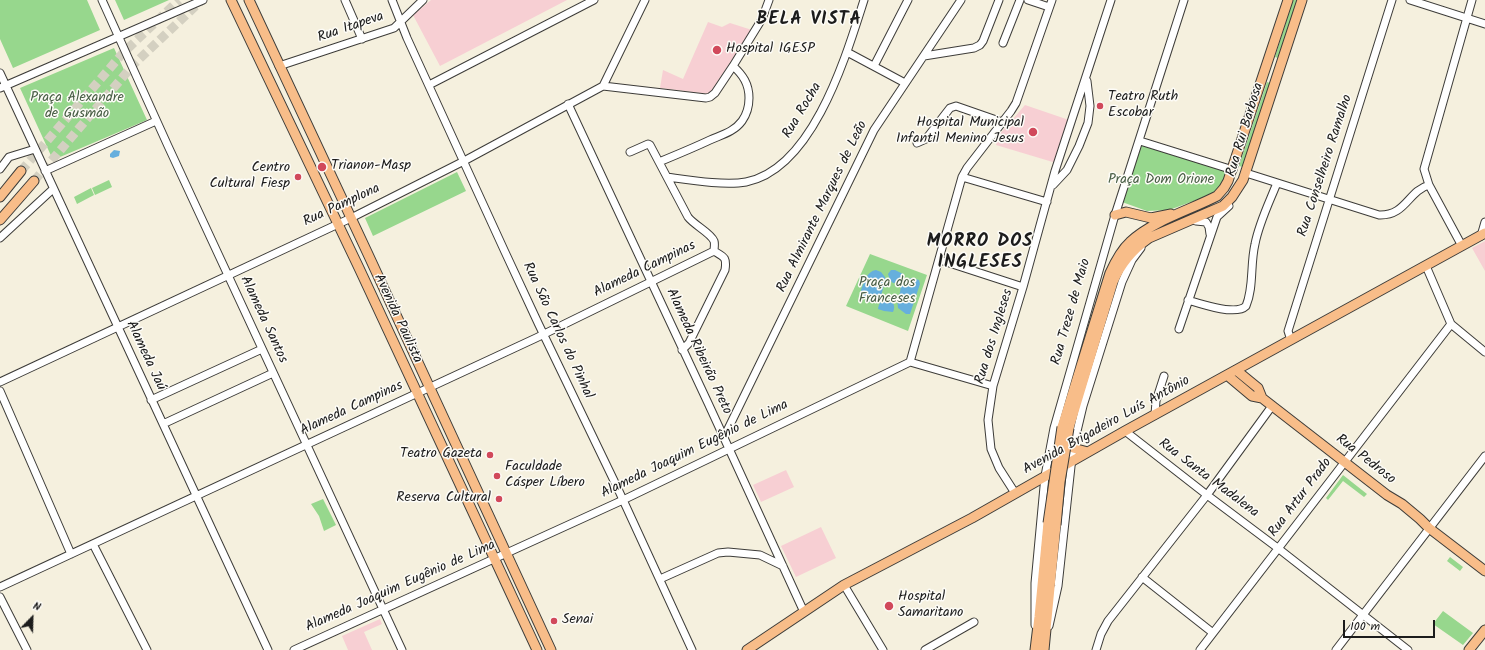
<!DOCTYPE html>
<meta charset="utf-8">
<style>
body{margin:0}
#map{position:relative;width:1485px;height:650px;overflow:hidden;background:#f5f0de;font-family:Kalam,sans-serif}
canvas{display:block}
.north{position:absolute;left:12px;top:598px;width:40px;height:40px;-webkit-text-stroke:3px #fdfcf7;paint-order:stroke;rotate:23deg;font-size:11px;font-weight:700;line-height:16px;text-align:center;color:#1c1c1c}
.north::after{content:'';display:block;margin:auto;width:14px;height:18px;background:#1c1c1c;clip-path:polygon(50% 0,100% 100%,50% 72%,0 100%)}
.scale{position:absolute;left:1343px;top:620px;width:92px;height:18px;box-sizing:border-box;border:2px solid #1c1c1c;border-top:0;padding-left:5px;font-size:12px;line-height:14px;white-space:nowrap;color:#1c1c1c;-webkit-text-stroke:3px #fdfcf7;paint-order:stroke}
</style>
<div id="map">
<canvas width="1485" height="650"></canvas>
<div class="north">N</div>
<div class="scale">100 m</div>
</div>
<script>
const ctx = document.querySelector('canvas').getContext('2d');
ctx.lineJoin = 'round';
function paint(path, color) {
  ctx.fillStyle = color;
  ctx.fill(path, 'evenodd');
}
function strokePath(path, color, width, dash) {
  ctx.strokeStyle = color;
  ctx.lineWidth = width;
  ctx.lineCap = dash ? 'butt' : 'round';
  ctx.setLineDash(dash || []);
  ctx.stroke(path);
}
function write(font, color, halo, rows, align = 'center') {
  ctx.font = font + ' Kalam,sans-serif';
  ctx.lineWidth = 3;
  ctx.setLineDash([]);
  ctx.textBaseline = 'middle';
  ctx.strokeStyle = halo;
  ctx.fillStyle = color;
  for (const [text, x, y, turn = 0] of rows) {
    ctx.save();
    ctx.translate(x, y);
    ctx.rotate((+turn || 0) * Math.PI / 180);
    ctx.textAlign = isNaN(turn) ? turn : align;
    if (halo) ctx.strokeText(text, 0, 0);
    ctx.fillText(text, 0, 0);
    ctx.restore();
  }
}
paint(new Path2D(`
 M431,0H567L440,66L413,15Z
 M708,22L722,27L730,23L752,30L709,94L660,88L663,70L683,79Z
 M1025,105L1069,120L1056,163L996,145L999,135Z
 M1485,241V271L1472,248Z
 M786,470L794,487L761,502L753,485Z
 M821,527L836,558L796,577L781,546Z
 M380,619L382,624L364,632L372,650H348L342,636Z`), '#f7cfd3');
paint(new Path2D(`
 M0,0H87L100,30L13,68L0,39Z
 M115,0H169L124,20Z
 M1293,0H1297L1278,58L1275,57Z
 M114,48L147,120L53,160L20,88Z
 M1267,82L1270,83L1243,167L1239,166Z
 M1141,144L1228,171L1222,186L1213,194L1169,210L1147,211L1122,202Z
 M457,172L466,191L373,236L365,218Z
 M109,180L112,187L95,195L92,188Z
 M91,188L94,195L77,204L74,197Z
 M870,254L927,275L908,331L846,306Z
 M1343,475L1367,494L1364,497L1343,481L1328,500L1326,498Z
 M323,499L336,525L324,531L319,516L311,504Z
 M1450,557L1463,567L1460,571L1447,561Z
 M1443,611L1473,633L1463,645L1433,624Z`), '#97d78d');
paint(new Path2D(`
 M114,150L120,151L119,156L113,158L110,157V154Z
 M876,270L881,272L885,277C886,283 884,284 883,289C881,297 879,301 870,302L863,296L861,290C864,282 867,271 876,270Z
 M891,270H895L903,274V278L900,282L893,283L890,280L888,274Z
 M911,278L919,280L920,284L910,314H906L898,308L897,298L900,293L901,284Z
 M887,299C893,300 896,306 893,312L884,311L878,309C879,303 881,300 887,299Z`), '#66afdd');
strokePath(new Path2D(`
 M21,171L123,53L179,0
 M34,181L134,64L200,2`), '#d4d0c1', 9, [9, 4.5]);
const minor = new Path2D(`
 M102,0L168,146L402,650
 M345,0L362,39
 M392,0L407,38L505,252L539,325L618,489L692,650
 M1028,0L1049,7
 M1410,0L1485,24
 M1003,43L1020,0
 M847,52L905,83
 M924,56L974,48L980,45L983,41L999,0
 M279,66L394,28L423,0
 M874,66L908,0
 M0,73L268,650
 M429,85L594,0
 M603,86L706,98L710,97L715,93L733,66L762,19L769,0
 M0,88L203,0
 M568,104L708,403L804,612
 M1140,141L1233,170
 M917,143L926,139L950,108L956,106L1002,122
 M630,152L648,144L650,145L688,217C694,225 711,233 714,241C715,244 714,248 714,251
 M659,162C676,155 693,148 710,140C721,135 734,132 742,121C747,114 749,107 749,98C749,84 743,75 733,66
 M0,169L9,157L35,149
 M45,171L156,121
 M1246,173L1379,215C1406,216 1408,191 1429,185
 M667,177C689,180 725,186 746,182C813,169 846,56 864,0
 M962,177L1047,202
 M1053,185L1067,170L1079,146L1088,123L1090,106L1087,81
 M1192,219L1196,221L1206,222L1209,227L1210,234
 M1481,236L1485,222
 M0,238L53,189
 M1462,246L1429,185L1424,169L1472,0
 M940,260L1023,287
 M1426,266L1451,324L1485,352
 M1188,300C1201,304 1236,316 1246,306C1254,287 1250,265 1255,244C1259,223 1269,203 1277,183
 M1179,329L1217,217L1229,206
 M1291,340L1288,331L1392,0
 M682,350L689,343L725,270C727,257 724,257 714,251
 M910,362L962,177L967,168L1011,111L1016,103L1052,0
 M910,362L993,386
 M0,382L351,218L464,161L603,86L645,0
 M0,391L71,554
 M151,400L262,349
 M1155,415L1156,401L1164,376
 M163,424L273,373
 M1125,431L1207,495L1279,549L1408,650
 M722,434L727,431L874,130L961,0
 M1015,493L999,468L991,449L988,420L993,386L1023,287L1055,171L1111,0
 M93,544L147,650
 M1142,577L1213,633
 M660,579L718,553L728,552L760,555L783,566
 M844,585L883,650
 M0,587L536,338L714,251
 M0,597L27,650
 M1035,625V583L1045,476L1054,428L1115,215L1184,0
 M1049,626L1058,586L1073,448L1083,406L1122,282L1132,260L1141,248
 M294,650L623,500L910,362
 M925,650L974,622
 M1096,650L1101,634L1108,621L1207,495L1272,406
 M1200,650L1451,324
 M1336,650L1485,456`);
const major = new Path2D(`
 M231,0L359,268L537,650
 M249,0L367,252L551,650
 M0,197L21,171
 M1115,215L1126,212L1151,218L1171,214
 M0,220L34,181
 M1236,370L1258,388L1262,398
 M1227,375L1252,396L1262,398L1387,495L1402,504L1420,519L1429,528L1485,571
 M1062,427L1110,273C1115,262 1121,250 1130,242C1152,221 1190,210 1217,196L1224,188L1228,181L1288,0
 M1069,428L1113,282C1121,263 1132,250 1149,238L1223,206L1232,197L1243,180L1302,0
 M1073,448L1088,452
 M747,650L844,585L972,518L1125,431L1485,233
 M1035,650L1039,617L1048,523
 M1044,650L1056,525
 M1469,650L1485,630`);
strokePath(minor, '#3d3c39', 9);
strokePath(major, '#3d3c39', 11);
strokePath(minor, '#fff', 7);
strokePath(major, '#f8bd89', 9);
const majorBridge = new Path2D(`
 M1048,523L1062,427
 M1056,525L1060,482L1069,428`);
strokePath(majorBridge, '#3d3c39', 11, []);
strokePath(majorBridge, '#f8bd89', 9);
for (const [x, y, r, color] of [
 [717,50,5,"#d1495b"],
 [1100,106,4,"#d1495b"],
 [1033,132,5,"#d1495b"],
 [322,167,5,"#d1495b"],
 [298,177,4,"#d1495b"],
 [490,455,4,"#d1495b"],
 [497,476,4,"#d1495b"],
 [499,499,4,"#d1495b"],
 [889,606,5,"#d1495b"],
 [554,621,4,"#d1495b"]
]) {
  const dot = new Path2D();
  dot.arc(x, y, r, 0, 2 * Math.PI);
  ctx.fillStyle = color;
  ctx.fill(dot);
  strokePath(dot, '#fdfcf7', 1.5);
}
write('14px', '#1c1c1c', '#fdfcf7', [
 ["Rua Itapeva",351,28,-19],
 ["Rua Rocha",803,111,-59],
 ["Rua Rui Barbosa",1246,130,-73],
 ["Rua Conselheiro Ramalho",1326,166,-72],
 ["Rua Pamplona",342,206,-25],
 ["Rua Almirante Marques de Leão",823,207,-64],
 ["Alameda Campinas",645,270,-26],
 ["Rua Treze de Maio",1072,312,-74],
 ["Avenida Paulista",397,319,65],
 ["Alameda Santos",263,320,65],
 ["Rua São Carlos do Pinhal",557,331,65],
 ["Rua dos Ingleses",995,337,-73],
 ["Alameda Ribeirão Preto",698,352,65],
 ["Alameda Jaú",145,356,65],
 ["Alameda Campinas",352,409,-25],
 ["Avenida Brigadeiro Luís Antônio",1107,426,-29],
 ["Alameda Joaquim Eugênio de Lima",695,450,-26],
 ["Rua Pedroso",1365,460,38],
 ["Rua Santa Madalena",1208,479,37],
 ["Rua Artur Prado",1301,498,-53],
 ["Alameda Joaquim Eugênio de Lima",401,587,-24]
]);
write('14px', '#1c1c1c', '#fdfcf7', [
 ["Hospital IGESP",726,50],
 ["Teatro Ruth",1108,98],
 ["Escobar",1108,114],
 ["Hospital Municipal",1024,124,"right"],
 ["Infantil Menino Jesus",1024,140,"right"],
 ["Trianon-Masp",331,167],
 ["Centro",290,169,"right"],
 ["Cultural Fiesp",290,185,"right"],
 ["Teatro Gazeta",482,455,"right"],
 ["Faculdade",505,468],
 ["Cásper Líbero",505,484],
 ["Reserva Cultural",491,499,"right"],
 ["Hospital",898,598],
 ["Samaritano",898,614],
 ["Senai",562,621]
], 'left');
write('14px', '#475d44', '#fdfcf7', [
 ["Praça Alexandre",77,99],
 ["de Gusmão",77,115],
 ["Praça Dom Orione",1161,181],
 ["Praça dos",887,284],
 ["Franceses",887,300]
]);
ctx.letterSpacing = '1px';
write('bold 18px', '#1c1c1c', '#fdfcf7', [
 ["BELA VISTA",809,21],
 ["MORRO DOS",980,243],
 ["INGLESES",980,264]
]);
ctx.letterSpacing = '0px';
</script>
